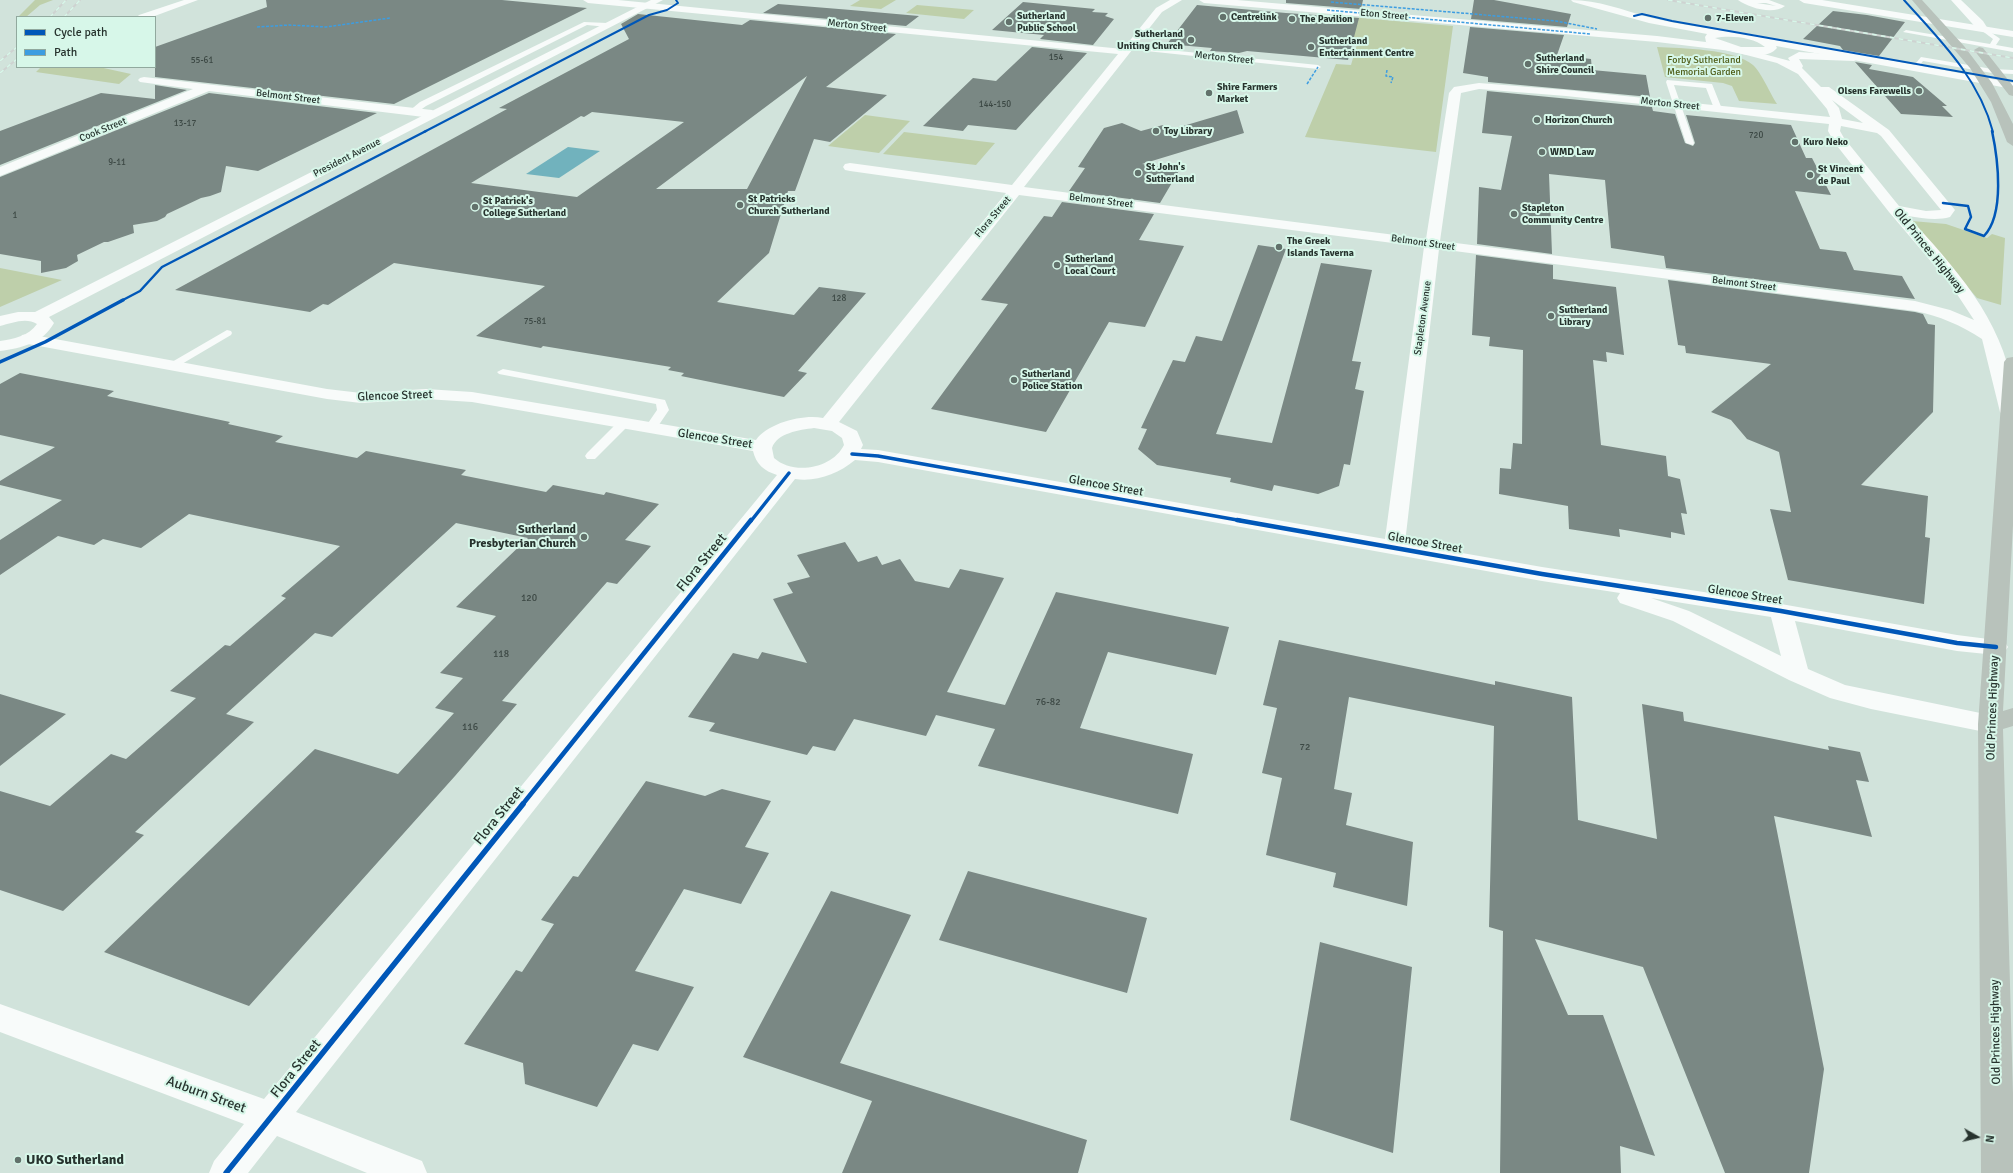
<!DOCTYPE html>
<style>
body{margin:0}
#map{position:relative;width:2013px;height:1173px;overflow:hidden;background:#d1e3db;font-family:Signika,sans-serif}
canvas{display:block}
.legend{position:absolute;left:16px;top:16px;width:140px;height:52px;box-sizing:border-box;background:#d7f7e9;border:1px solid #91a99e;margin:0;padding:5px 7px;list-style:none;font-size:12px;color:#27332e}
.legend li{display:flex;align-items:center;gap:8px;height:20px}
.legend b{width:20px;border:1px solid #91a99e}
.north{position:absolute;left:1957px;top:1117px;width:40px;height:40px;-webkit-text-stroke:3px #d7f7e9;paint-order:stroke;rotate:98deg;font-size:11px;font-weight:700;line-height:16px;text-align:center;color:#27332e}
.north::after{content:'';display:block;margin:auto;width:14px;height:18px;background:#27332e;clip-path:polygon(50% 0,100% 100%,50% 72%,0 100%)}
</style>
<div id="map">
<canvas width="2013" height="1173"></canvas>
<ul class="legend">
<li><b style="height:5px;background:#0057b8"></b>Cycle path</li>
<li><b style="height:5px;background:#3d9de1"></b>Path</li>
</ul>
<div class="north">N</div>
</div>
<script>
const ctx = document.querySelector('canvas').getContext('2d');
ctx.lineJoin = 'round';
function paint(path, color) {
  ctx.fillStyle = color;
  ctx.fill(path, 'evenodd');
}
function strokePath(path, color, width, dash) {
  ctx.strokeStyle = color;
  ctx.lineWidth = width;
  ctx.lineCap = dash ? 'butt' : 'round';
  ctx.setLineDash(dash || []);
  ctx.stroke(path);
}
function write(font, color, halo, rows, align = 'center') {
  ctx.font = font + ' Signika,sans-serif';
  ctx.lineWidth = 4;
  ctx.setLineDash([]);
  ctx.textBaseline = 'middle';
  ctx.strokeStyle = halo;
  ctx.fillStyle = color;
  for (const [text, x, y, turn = 0] of rows) {
    ctx.save();
    ctx.translate(x, y);
    ctx.rotate((+turn || 0) * Math.PI / 180);
    ctx.textAlign = isNaN(turn) ? turn : align;
    if (halo) ctx.strokeText(text, 0, 0);
    ctx.fillText(text, 0, 0);
    ctx.restore();
  }
}
paint(new Path2D(`
 M35,0H53L40,5L26,17H18Z
 M860,0H896L881,9L850,6Z
 M917,5L974,10L964,19L906,13Z
 M1349,17L1453,26L1436,152L1305,137L1336,64L1351,65L1358,41L1342,39Z
 M1657,47C1680,48 1735,49 1753,65C1761,72 1770,93 1777,104L1739,101L1732,86L1723,83L1665,77Z
 M41,67H99L131,74L119,84L36,72Z
 M865,115L910,121L879,153L828,146Z
 M904,132L995,143L976,165L883,154Z
 M1912,221L1946,224L1987,238L1992,234L2005,238L2001,305L1977,298Z
 M0,268L62,280L0,307Z`), '#becfaa');
paint(new Path2D(`
 M568,147L600,151L559,178L526,174Z`), '#71b2bd');
paint(new Path2D(`
 M266,0H502L587,8L394,104L155,77V47L267,7Z
 M1286,0H1363L1361,9L1286,3Z
 M1474,0H1494L1571,14L1567,27L1471,19Z
 M1023,2L1095,9L1092,12L1108,13L1105,16L1114,19L1093,45L1040,39L1044,35L992,30Z
 M778,4L851,10L919,16L906,26L763,13Z
 M1197,5L1286,13L1359,18L1348,60L1247,51L1239,53L1210,51L1212,48L1167,44Z
 M1833,11L1867,15L1905,22L1879,56L1843,50L1840,46L1803,39Z
 M638,14L742,25L750,20L896,34L826,87L887,95L830,142L814,139L795,191H788L769,253L717,302L794,315L819,287L866,293L798,371L807,373L784,397L681,376L684,373L668,370L671,367L543,346L541,348L476,336L545,286L394,263L328,305L323,304L310,312L175,290L507,109L499,108L629,39L621,24ZM807,76L747,189H656ZM592,112L684,122L577,197L471,183L581,116L584,117Z
 M1470,27L1564,35L1557,55L1591,59L1592,70L1646,75L1650,97L1488,82V77L1463,73Z
 M1032,47L1087,53L1016,130L968,125L963,131L923,126L973,78L996,81Z
 M1855,62L1872,65L1869,69L1913,77L1947,106H1942L1953,117L1901,114Z
 M155,85L187,90L0,165V131L101,93L155,99Z
 M1487,91L1652,107L1653,111L1675,114L1685,143L1693,146L1695,143L1686,115L1791,125L1806,158H1812L1831,195L1795,191L1820,249L1846,252L1854,270L1902,276L1915,299L1666,268L1664,256L1611,248L1605,180L1549,174L1552,254L1477,244L1479,187L1501,190L1512,136L1482,133Z
 M209,93L377,113L258,171L226,166L221,192L210,196L201,198L167,214L165,217L157,221L133,225L134,233L108,242H104L77,255L78,261L66,268L41,273V261L0,254V177Z
 M1237,110L1244,133L1142,164L1180,169L1160,203L1069,191L1085,168L1078,167L1104,128L1122,123L1141,131L1163,125L1173,129Z
 M1062,202L1154,214L1139,240L1184,246L1145,327L1109,322L1046,432L931,409L1008,304L981,300L1044,216L1052,217Z
 M1258,245L1286,249L1216,434L1272,443L1321,263L1372,270L1352,361L1361,362L1355,389L1364,391L1350,465L1344,464L1339,486L1318,494L1274,485L1272,491L1230,482L1231,478L1157,465L1138,449L1147,429L1141,428L1173,360L1185,362L1196,336L1222,341Z
 M1476,255L1553,265V279L1616,287L1624,355L1606,352L1607,362L1593,360L1601,445L1666,456L1668,476L1680,479L1687,514L1681,513L1685,535L1671,532V538L1619,529L1620,537L1569,529L1568,506L1499,494L1500,468L1511,469L1513,443L1522,444L1523,350L1489,346L1490,337L1472,335Z
 M1668,280L1915,312L1923,314L1928,324L1935,325L1933,412L1861,485L1928,496L1925,537L1930,538L1924,604L1788,580L1770,509L1791,512L1779,452L1747,439L1731,420L1711,412L1771,364L1686,353L1685,346L1678,345Z
 M20,373L114,391L107,396L230,422L228,424L283,436L275,442L357,458L366,451L466,470L461,475L546,492L553,485L604,495L606,492L659,504L625,540L651,546L617,584L607,582L502,701L517,704L455,776L249,1006L104,952L315,749L398,774L454,713L435,708L463,678L440,673L496,616L456,607L528,538L456,523L332,637L315,633L226,714L254,722L135,832L144,835L63,911L0,890V791L50,806L111,754L126,759L196,698L170,691L225,645L230,646L286,598L281,596L340,546L189,514L141,548L103,539L94,545L58,536L0,575V540L62,500L0,485V481L55,447L0,435V384Z
 M845,542L858,562L877,556L882,565L900,559L915,581L949,588L960,569L1004,578L947,692L1005,705L1056,592L1229,627L1216,675L1108,652L1080,728L1193,754L1178,814L978,766L995,729L936,715L926,736L854,719L835,751L813,746L807,755L709,731L715,723L688,717L733,653L758,659L762,652L807,663L773,599L793,593L787,583L810,577L797,555Z
 M1279,640L1495,685V681L1572,697L1578,820L1657,839L1642,704L1683,712L1684,721L1829,750L1828,746L1860,752L1869,782L1856,780L1872,837L1774,816L1824,1069L1809,1173H1725L1643,967L1535,939L1568,1015H1603L1655,1156L1620,1146L1621,1173H1500L1503,931L1489,927L1494,726L1349,697L1334,789L1352,793L1346,825L1413,842L1407,906L1333,887L1336,873L1266,855L1282,778L1262,773L1277,708L1263,705Z
 M0,694L66,714L0,766Z
 M646,781L705,796L722,789L771,801L745,847L769,853L741,904L684,889L635,971L694,987L658,1051L633,1044L597,1107L525,1084L523,1063L464,1044L516,970L522,972L554,924L541,920L573,876L578,877Z
 M968,871L1147,918L1127,993L939,940Z
 M831,891L911,915L840,1063L1087,1140L1078,1173H842L872,1101L743,1057Z
 M1320,942L1412,967L1393,1153L1290,1120Z`), '#7a8884');
paint(new Path2D(`
 M1738,0H1769L1785,6C1773,15 1749,8 1738,0ZM1757,3H1766L1776,6Z
 M584,22L607,23L610,25L607,27L587,25L426,106L415,114L408,112L420,102Z
 M1983,27L1999,38L2000,39L1996,45L2013,48V52L1903,32L1906,30L1990,44L1993,39L1981,30V28Z
 M1129,46L1318,65L1321,67L1318,69L1127,49L1126,48Z
 M1921,57L1992,69L2013,70V74L1992,73L1923,61L1916,70H1912V68Z
 M1667,80L1712,84L1722,109L1715,111L1706,88L1674,85L1694,143L1693,145L1686,143L1666,82Z
 M227,330L231,331L232,333L231,335L175,368H167L165,366Z
 M503,369L665,400L669,410L654,432H646L644,429L657,410L656,404L499,374L497,372Z
 M623,420L627,421L629,424L627,427L595,459H587L585,456L587,453L619,421Z`), '#f8fbfa');
paint(new Path2D(`
 M184,0H198L152,17H137L139,15Z
 M583,0H618L1123,49L1156,8L1170,0H1182L1162,12L1024,187L1426,239L1449,93L1454,87L1479,83L1566,90L1830,117L1827,109L1798,74L1777,63L1731,51L1657,42L1204,3L1199,0H1237L1657,36L1730,45L1790,61L1788,58L1799,52L1858,56L1859,58L1854,61L1799,59L1803,66L1802,68L1821,87H1829L1889,130L1955,210L1950,217C1936,221 1922,218 1908,216C1954,267 2002,318 2013,389C2013,398 2013,408 2013,416H2003L2000,412L1982,339C1961,325 1939,316 1915,311L1439,249L1405,543L1542,567L1781,604L1957,635L2004,641L2008,647L2004,653L1996,655L1957,651L1795,621L1808,669L1845,685L1990,715L1999,718L2002,724L1999,730L1990,733L1871,709L1830,698L1789,680L1673,621L1620,603L1617,598L1620,593L1542,581L878,462L855,460C838,474 817,482 795,479L296,1112L422,1161L427,1173H367L277,1136L248,1173H209L214,1161L244,1124L0,1032V1004L264,1099L777,475C764,471 756,464 753,451L472,402L426,399L361,403L327,399L28,344L22,343L20,339L22,335L28,334L327,389L361,393L426,389L472,392L756,440C768,423 803,414 823,418L1006,193L850,171L845,170L843,167L845,164L850,163L1012,185L1118,54L588,3ZM1479,89L1566,96L1829,124L1828,131L1834,142L1889,212L1951,285L1974,320L1950,310L1915,301L1440,241L1461,93ZM1832,100L1863,123L1842,119L1839,108ZM1841,126L1877,133L1881,136L1941,210L1926,211L1899,206L1844,138L1840,131ZM1019,195L1424,247L1385,539L878,450L861,449L863,445L857,431L839,422ZM814,428L832,431L842,438L844,445C833,468 794,476 774,458L772,448C777,433 799,430 814,428ZM1651,598L1771,617L1781,656L1689,611Z
 M1951,0H1961L1983,21L1988,29L1987,31H1979Z
 M144,77L432,110L438,114L432,118L209,91L0,176V167L193,89L140,82L138,80L140,78Z`), '#f8fbfa');
paint(new Path2D(`
 M651,0H663L49,317L54,323C43,343 22,348 0,351V341C13,339 29,336 37,324C26,317 12,323 0,326V316L18,312H35Z
 M1571,0C1598,0 1623,10 1648,17C1680,25 1713,29 1745,33L2013,83V89L1776,46L1777,48C1764,64 1721,50 1706,42L1705,37L1707,34L1649,23L1573,2ZM1715,38C1730,35 1753,37 1765,47H1741Z
 M1799,0H1822L2013,31V37L1804,3Z`), '#f8fbfa');
paint(new Path2D(`
 M1912,0H1922L1964,46L1992,83L2013,124V146L2007,142L1991,102L1970,68Z
 M1979,47L1983,48L2013,86V96L2009,95L1974,50Z
 M2013,357V525L2003,711L2013,708V726L2003,729L2013,1094V1173H1981L1978,724L2004,362L2007,358Z`), '#b8c2bb');
const rail = new Path2D(`
 M1668,0L2013,58
 M50,17L66,0
 M64,17L80,0
 M0,61L17,47
 M0,73L17,59`);
strokePath(rail, '#ced3d1', 2);
strokePath(rail, '#d7f7e9', 1.5, [4.5]);
strokePath(new Path2D(`
 M1331,2L1556,21L1597,29
 M1327,10L1590,34
 M257,27L289,25L326,27L390,18
 M1387,70L1386,76L1393,77L1391,83
 M1307,84L1318,67`), '#3d9de1', 1.5, [3, 1.5]);
strokePath(new Path2D(`
 M1904,0C1940,40 1979,78 1993,132
 M1634,16L1642,14L1672,21L2013,81
 M424,132L649,15L667,10L678,3L676,0`), '#0057b8', 2);
strokePath(new Path2D(`
 M1943,203L1968,206L1971,217L1965,229L1984,236C2005,214 1998,159 1992,131
 M121,301L140,291L162,267L426,131`), '#0057b8', 2.5);
strokePath(new Path2D(`
 M0,362L45,342L123,300
 M852,454L878,456L1243,521
 M751,521L789,473`), '#0057b8', 3.5);
strokePath(new Path2D(`
 M1237,520L1542,574L1781,611L1957,643L1996,647
 M522,805L751,520`), '#0057b8', 4.5);
strokePath(new Path2D(`
 M226,1173L523,804`), '#0057b8', 5.5);
for (const [x, y, r, color] of [
 [1223,17,4,"#62716b"],
 [1708,18,4,"#62716b"],
 [1292,19,4,"#62716b"],
 [1009,22,4,"#62716b"],
 [1191,40,4,"#62716b"],
 [1311,47,4,"#62716b"],
 [1528,64,4,"#62716b"],
 [1919,91,4,"#62716b"],
 [1209,93,4,"#62716b"],
 [1537,120,4,"#62716b"],
 [1156,131,4,"#62716b"],
 [1795,142,4,"#62716b"],
 [1542,152,4,"#62716b"],
 [1138,173,4,"#62716b"],
 [1810,175,4,"#62716b"],
 [740,205,4,"#62716b"],
 [475,207,4,"#62716b"],
 [1514,214,4,"#62716b"],
 [1279,247,4,"#62716b"],
 [1057,265,4,"#62716b"],
 [1551,316,4,"#62716b"],
 [1014,380,4,"#62716b"],
 [584,537,4,"#62716b"],
 [18,1160,4,"#62716b"]
]) {
  const dot = new Path2D();
  dot.arc(x, y, r, 0, 2 * Math.PI);
  ctx.fillStyle = color;
  ctx.fill(dot);
  strokePath(dot, '#d7f7e9', 1.5);
}
write('9px', '#3c4844', null, [
 ["154",1056,58],
 ["55-61",202,61],
 ["144-150",995,105],
 ["13-17",185,124],
 ["720",1756,136],
 ["9-11",117,163],
 ["1",15,216],
 ["128",839,299],
 ["75-81",535,322]
]);
write('10px', '#27332e', '#d7f7e9', [
 ["Eton Street",1384,15,5],
 ["Merton Street",857,26,6],
 ["Merton Street",1224,58,6],
 ["Belmont Street",288,97,7],
 ["Merton Street",1670,104,6],
 ["Cook Street",103,130,-22],
 ["President Avenue",347,158,-27],
 ["Belmont Street",1101,201,7],
 ["Flora Street",993,217,-50],
 ["Belmont Street",1423,243,8],
 ["Belmont Street",1744,284,7],
 ["Stapleton Avenue",1423,318,-82]
]);
write('bold 10px', '#27332e', '#d7f7e9', [
 ["Sutherland",1017,16],
 ["Public School",1017,28],
 ["Centrelink",1231,17],
 ["7-Eleven",1716,18],
 ["The Pavilion",1300,19],
 ["Sutherland",1183,34,"right"],
 ["Uniting Church",1183,46,"right"],
 ["Sutherland",1319,41],
 ["Entertainment Centre",1319,53],
 ["Sutherland",1536,58],
 ["Shire Council",1536,70],
 ["Shire Farmers",1217,87],
 ["Market",1217,99],
 ["Olsens Farewells",1911,91,"right"],
 ["Horizon Church",1545,120],
 ["Toy Library",1164,131],
 ["Kuro Neko",1803,142],
 ["WMD Law",1550,152],
 ["St John's",1146,167],
 ["Sutherland",1146,179],
 ["St Vincent",1818,169],
 ["de Paul",1818,181],
 ["St Patricks",748,199],
 ["Church Sutherland",748,211],
 ["St Patrick's",483,201],
 ["College Sutherland",483,213],
 ["Stapleton",1522,208],
 ["Community Centre",1522,220],
 ["The Greek",1287,241],
 ["Islands Taverna",1287,253],
 ["Sutherland",1065,259],
 ["Local Court",1065,271],
 ["Sutherland",1559,310],
 ["Library",1559,322],
 ["Sutherland",1022,374],
 ["Police Station",1022,386]
], 'left');
write('10px', '#4e5c17', '#d7f7e9', [
 ["Forby Sutherland",1704,60],
 ["Memorial Garden",1704,72]
]);
write('10px', '#3c4844', null, [
 ["120",529,598],
 ["118",501,654],
 ["76-82",1048,702],
 ["116",470,727],
 ["72",1305,747]
]);
write('12px', '#27332e', '#d7f7e9', [
 ["Old Princes Highway",1929,251,51],
 ["Glencoe Street",395,396,-2],
 ["Glencoe Street",715,439,9],
 ["Glencoe Street",1106,486,10],
 ["Glencoe Street",1425,543,10],
 ["Glencoe Street",1745,595,9],
 ["Old Princes Highway",1993,708,-88],
 ["Old Princes Highway",1996,1032,-91]
]);
write('bold 12px', '#27332e', '#d7f7e9', [
 ["Sutherland",576,530],
 ["Presbyterian Church",576,544]
], 'right');
write('14px', '#27332e', '#d7f7e9', [
 ["Flora Street",702,563,-51],
 ["Flora Street",499,816,-51],
 ["Flora Street",296,1069,-51],
 ["Auburn Street",206,1095,20]
]);
write('bold 14px', '#27332e', '#d7f7e9', [
 ["UKO Sutherland",26,1160]
], 'left');
</script>
